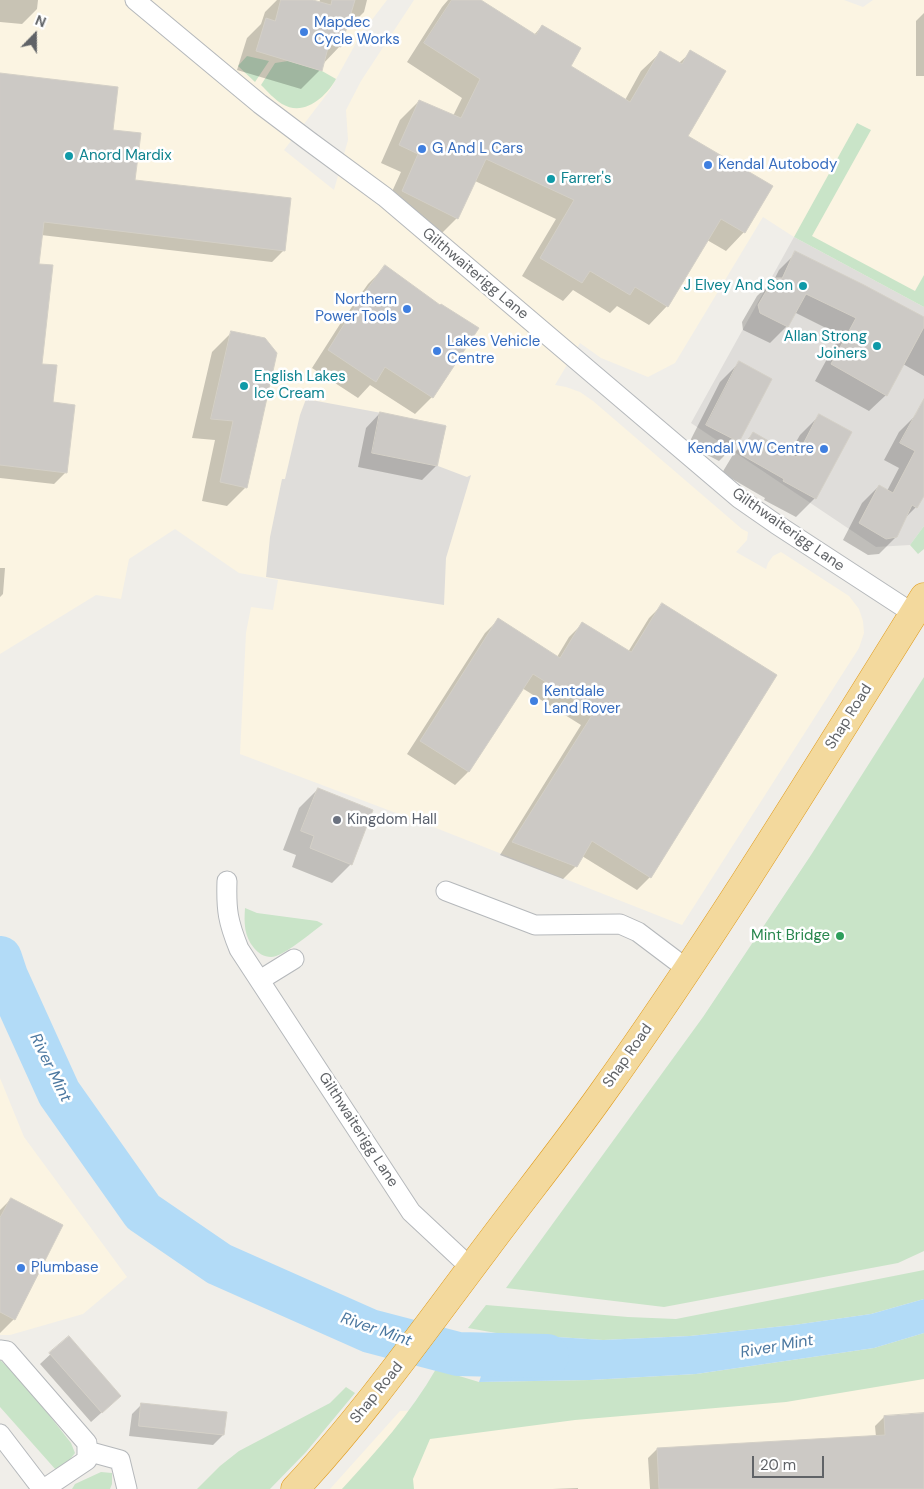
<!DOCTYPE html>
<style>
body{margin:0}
#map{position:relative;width:924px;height:1489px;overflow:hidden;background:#f0eee9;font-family:"DM Sans",sans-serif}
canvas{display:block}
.north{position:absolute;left:10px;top:10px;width:50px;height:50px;-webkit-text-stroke:4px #fff;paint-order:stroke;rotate:22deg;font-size:14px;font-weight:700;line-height:20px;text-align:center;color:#606367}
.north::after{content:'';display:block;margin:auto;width:18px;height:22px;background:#606367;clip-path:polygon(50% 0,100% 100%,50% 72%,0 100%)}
.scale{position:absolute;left:752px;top:1456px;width:72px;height:22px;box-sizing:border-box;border:2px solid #606367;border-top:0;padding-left:6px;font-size:15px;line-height:18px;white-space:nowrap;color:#606367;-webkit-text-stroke:4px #fff;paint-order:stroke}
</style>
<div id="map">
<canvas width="924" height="1489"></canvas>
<div class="north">N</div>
<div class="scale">20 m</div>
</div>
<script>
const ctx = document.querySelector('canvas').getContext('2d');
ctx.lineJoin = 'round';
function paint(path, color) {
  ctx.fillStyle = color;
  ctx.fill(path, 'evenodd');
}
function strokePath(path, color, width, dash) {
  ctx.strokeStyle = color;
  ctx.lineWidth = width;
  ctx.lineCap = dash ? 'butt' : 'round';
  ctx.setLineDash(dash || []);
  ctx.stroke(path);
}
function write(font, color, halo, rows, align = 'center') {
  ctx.font = font + ' "DM Sans",sans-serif';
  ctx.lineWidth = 5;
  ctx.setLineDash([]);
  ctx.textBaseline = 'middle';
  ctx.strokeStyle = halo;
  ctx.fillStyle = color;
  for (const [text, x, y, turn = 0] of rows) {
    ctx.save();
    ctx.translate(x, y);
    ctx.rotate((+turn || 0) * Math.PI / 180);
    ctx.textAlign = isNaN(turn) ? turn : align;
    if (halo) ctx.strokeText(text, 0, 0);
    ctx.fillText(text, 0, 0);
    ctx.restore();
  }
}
paint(new Path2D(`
 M0,0H387L361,34L330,90L284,150L334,190L348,140L346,110L361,81L414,0H844L863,7L873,0H924V307L794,237L763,217L675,363L648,377L601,358L580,343L555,385L566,387L580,392L593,401L742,529L748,532L747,540L736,552L766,569L768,563L773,556L781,552L849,596L859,609L863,621L864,633L859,648L682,925L441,830L240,754L246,633L251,607L273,610L278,580L239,573L175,529L129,559L121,599L96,595L0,654Z
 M0,1078L24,1137L127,1277L83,1314L10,1335H0Z
 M924,1360V1489H330L400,1411L502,1406Z`), '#fbf4e2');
paint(new Path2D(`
 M794,237L924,307V526L910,545L876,547L691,423Z
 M306,399L446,425L438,466L467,477L471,475L446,558L444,605L266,577L270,537L282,479H285L300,415Z`), '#dfddda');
paint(new Path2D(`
 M247,56L269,61L255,82L238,66Z
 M288,61L322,71L336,79C326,97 304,117 282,104C274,99 267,91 261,85L275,63Z
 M857,123L871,130L812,236L915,291L924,275V307L794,237Z
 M924,526V549L918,554L910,545Z
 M924,677V1251L898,1263L664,1307L506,1288L703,1017L811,855Z
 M245,908L257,913L317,921L323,924C312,932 283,957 271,957C264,957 258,953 254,948C244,936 244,923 245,908Z
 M924,1270V1299L871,1314L794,1325L690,1336L603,1340L496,1333L468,1328L486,1305L628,1317L676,1319Z
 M924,1333V1379L786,1402L575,1420L430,1439L413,1479L414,1489H342C376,1452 411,1413 436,1369L479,1382L590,1380L696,1374L874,1348Z
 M0,1360L20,1378L71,1443L75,1453L62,1470H56L0,1407Z
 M346,1387L355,1393L306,1452L270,1489H197L220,1466L239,1451L330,1403Z
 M101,1472L112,1473V1484L110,1489H72L75,1484Z`), '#c9e4c8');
paint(new Path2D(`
 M924,1299V1333L874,1348L696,1374L590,1380L479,1382L496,1333L603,1340L690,1336L794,1325L871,1314Z`), '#b2dbf7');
paint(new Path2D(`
 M0,0H38L37,9L22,24L0,22Z
 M277,0H309L319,3L320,0H367L364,12L345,31L340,46L322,65L320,70L301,89L237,70L247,38L261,24L265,12Z
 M448,0H479L534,35L542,26L569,66L625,100L641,71L660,53L679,63L691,52L686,137L744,232L726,251L707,240L667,306L649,325L617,306L610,313L573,290L563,301L522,276L556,219L475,181L457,218L438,237L384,209L401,172L381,163L400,120L419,101L453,116L462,98L407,62L442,7Z
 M924,13V76H916V21Z
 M0,74L111,131L134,181L284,250L272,262L41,235L38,265L41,365L52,403L66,472L54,484L0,478Z
 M796,253L924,319V376L903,364L886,395L869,411L815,381L840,335L794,312L787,326L770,343L743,330L742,322L757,296L774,280L779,270Z
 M385,267L432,397L415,414L370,385L358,398L312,368L342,321L368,284Z
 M231,333L246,487L227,506L202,501L215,440L192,438L212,352Z
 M739,363L770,379L738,442L719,461L688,445L720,382Z
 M380,413L436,466L422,480L358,467L366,428Z
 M916,415L924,420V494L916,507L905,518L896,537L879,554L868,555L843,540L862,503L879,486L887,491L899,468L884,460L899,432Z
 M819,416L815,498L796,517L764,500L765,498L722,473L734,453L753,434L789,454L800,435Z
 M0,568H5L3,594L0,597Z
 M662,605L650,877L637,890L582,856L576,866L563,879L500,855L581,725L522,688L468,772L455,785L407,754L485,633L498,620L557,657L569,637L583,623L628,652L649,618Z
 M318,789L351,864L332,883L292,867L296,855L283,850L299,808Z
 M11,1199L14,1319L0,1333V1210Z
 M69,1337L110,1405L91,1422L40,1364Z
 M142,1404L223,1435L213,1445L129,1436L132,1414Z
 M924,1415V1489H650L648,1458L657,1449L876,1437L875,1426L884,1417Z
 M578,1488V1489H552Z`), '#0003');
strokePath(new Path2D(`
 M0,958L6,976L59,1093L143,1212L219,1264L370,1331L458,1354L547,1356`), '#b2dbf7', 44);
const building = new Path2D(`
 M281,0H313L331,5L332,0H355L341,47L329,44L322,71L256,51L266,18L275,21Z
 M452,0H481L536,35L542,25L581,48L571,66L630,102L660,51L682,64L690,50L726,71L688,136L773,186L745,233L721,219L668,307L635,287L630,295L590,271L582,283L540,258L574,200L486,159L458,219L402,191L418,154L399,145L419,100L461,118L480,79L424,43Z
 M0,73L118,87L113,130L141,133L135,180L291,198L285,251L44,222L39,264L53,265L42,364L57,365L53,402L75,405L67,473L0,465Z
 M795,251L864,285L924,317V327L887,396L831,364L856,318L806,294L788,327L760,313L758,305L774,278H782Z
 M385,265L440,305L441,304L479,328L433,398L385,367L376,382L328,350L358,302Z
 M231,331L265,338L277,353L247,488L220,482L233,421L211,419Z
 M739,361L772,379L739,442L706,425Z
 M924,399V496L917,508L912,505L897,537L886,539L859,523L879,485L893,493L915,451L900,443Z
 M380,412L446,426L437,466L372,453Z
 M819,414L852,432L816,499L783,481L784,479L740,454L753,432L796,457Z
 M662,603L777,675L651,878L592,841L577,867L512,842L594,712L533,674L469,772L420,741L498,618L560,658L582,622L631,652Z
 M318,788L373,810L352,865L310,848L314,836L301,831Z
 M11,1198L63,1225L15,1320L0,1312V1218Z
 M69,1336L121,1396L102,1413L49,1353Z
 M141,1403L227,1412L224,1435L139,1426Z
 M924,1413V1489H659L657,1448L885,1435L884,1416Z`);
paint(building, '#ccc9c5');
strokePath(building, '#d4d0c7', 1);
const street = new Path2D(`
 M135,0L260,104L309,141L385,197L740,499L776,524L914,614
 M227,881C226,910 228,922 239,949L411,1212L471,1268
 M446,891L535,925L620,924L638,932L687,969
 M260,980L294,959
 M0,1350L7,1351L87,1443V1460L44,1489
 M0,1434L42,1489
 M87,1451L120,1460L127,1489`);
const highway = new Path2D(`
 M295,1489C365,1414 424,1330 486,1248C524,1197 564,1147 601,1095C716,934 819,765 924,597`);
strokePath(street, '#b5b8bb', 21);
strokePath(highway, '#e09a18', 29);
strokePath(street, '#fff', 19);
strokePath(highway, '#f3d99d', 28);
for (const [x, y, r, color] of [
 [304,32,5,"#3f7fe0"],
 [422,149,5,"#3f7fe0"],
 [69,156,5,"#0f9aa8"],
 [708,165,5,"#3f7fe0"],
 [551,179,5,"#0f9aa8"],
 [803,286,5,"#0f9aa8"],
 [407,309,5,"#3f7fe0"],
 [877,346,5,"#0f9aa8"],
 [437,351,5,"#3f7fe0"],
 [244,386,5,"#0f9aa8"],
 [824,449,5,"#3f7fe0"],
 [534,701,5,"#3f7fe0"],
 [337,820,5,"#6b7280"],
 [840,936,5,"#2e9e5b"],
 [21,1268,5,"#3f7fe0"]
]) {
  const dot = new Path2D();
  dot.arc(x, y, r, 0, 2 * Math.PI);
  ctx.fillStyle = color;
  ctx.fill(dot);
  strokePath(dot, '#fff', 2);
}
write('15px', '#366cbe', '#fff', [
 ["Mapdec",314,23],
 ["Cycle Works",314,40],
 ["G And L Cars",432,149],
 ["Kendal Autobody",718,165],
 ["Northern",397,300,"right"],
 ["Power Tools",397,317,"right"],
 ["Lakes Vehicle",447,342],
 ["Centre",447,359],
 ["Kendal VW Centre",814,449,"right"],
 ["Kentdale",544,692],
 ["Land Rover",544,709],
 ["Plumbase",31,1268]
], 'left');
write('15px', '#0d838f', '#fff', [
 ["Anord Mardix",79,156],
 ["Farrer's",561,179],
 ["J Elvey And Son",793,286,"right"],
 ["Allan Strong",867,337,"right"],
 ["Joiners",867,354,"right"],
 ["English Lakes",254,377],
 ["Ice Cream",254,394]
], 'left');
write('15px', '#606367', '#fff', [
 ["Gilthwaiterigg Lane",475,274,40],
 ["Gilthwaiterigg Lane",788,530,35],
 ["Shap Road",849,717,-58],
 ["Shap Road",628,1056,-55],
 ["Gilthwaiterigg Lane",358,1130,57],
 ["Shap Road",377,1393,-51]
]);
write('15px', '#5b616d', '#fff', [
 ["Kingdom Hall",347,820]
], 'left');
write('15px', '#27864d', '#fff', [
 ["Mint Bridge",830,936]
], 'right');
write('italic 16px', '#4c78a0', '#fff', [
 ["River Mint",50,1068,64],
 ["River Mint",376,1330,19],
 ["River Mint",777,1347,-10]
]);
</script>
